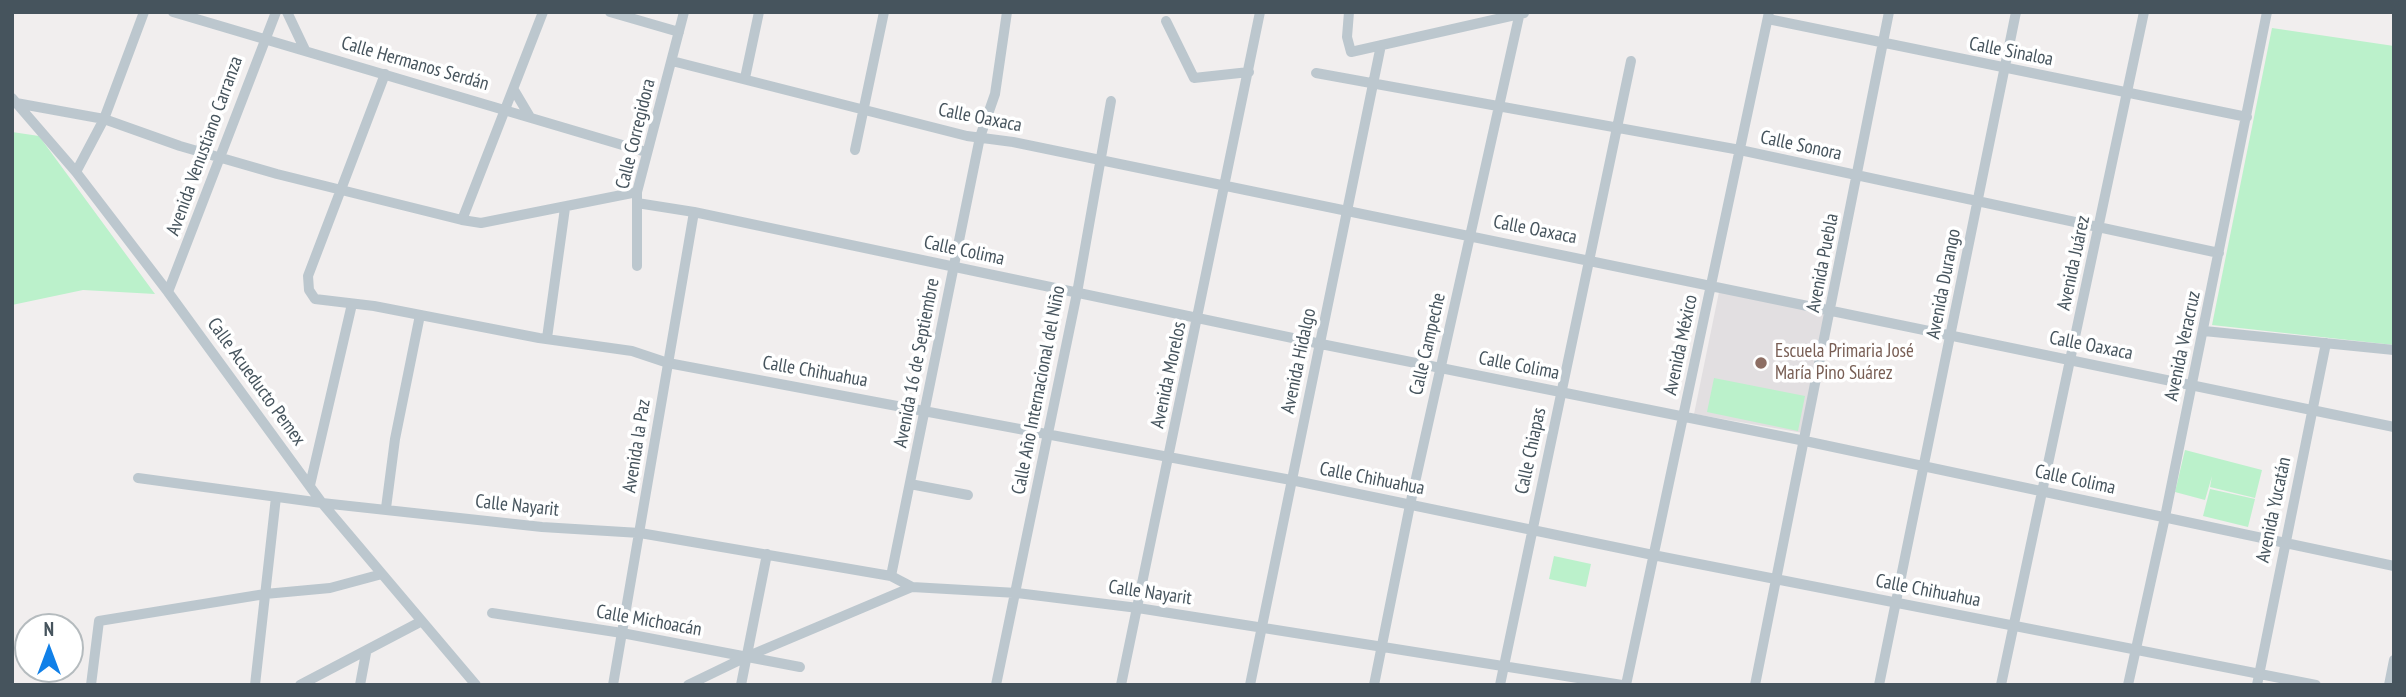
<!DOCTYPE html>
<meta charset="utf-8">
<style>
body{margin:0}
#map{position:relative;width:2406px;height:697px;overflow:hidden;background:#f1eeee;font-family:"PT Sans Narrow",sans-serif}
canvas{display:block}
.frame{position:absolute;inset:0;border:14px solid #46545d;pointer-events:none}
.north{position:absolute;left:14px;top:613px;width:70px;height:70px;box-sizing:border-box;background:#fff;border:2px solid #b5bbbe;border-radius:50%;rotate:0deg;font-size:19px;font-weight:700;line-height:28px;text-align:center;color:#46545d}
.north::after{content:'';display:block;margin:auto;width:24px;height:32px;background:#1180e8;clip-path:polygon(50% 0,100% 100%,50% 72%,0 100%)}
</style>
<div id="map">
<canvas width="2406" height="697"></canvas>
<div class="frame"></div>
<div class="north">N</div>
</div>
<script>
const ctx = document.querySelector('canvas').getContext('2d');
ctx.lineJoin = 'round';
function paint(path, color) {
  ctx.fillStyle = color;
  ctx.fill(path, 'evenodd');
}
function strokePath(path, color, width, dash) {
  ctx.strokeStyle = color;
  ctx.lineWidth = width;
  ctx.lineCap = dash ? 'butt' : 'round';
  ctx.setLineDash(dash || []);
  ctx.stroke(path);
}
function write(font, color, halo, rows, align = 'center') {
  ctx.font = font + ' "PT Sans Narrow",sans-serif';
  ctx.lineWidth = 7;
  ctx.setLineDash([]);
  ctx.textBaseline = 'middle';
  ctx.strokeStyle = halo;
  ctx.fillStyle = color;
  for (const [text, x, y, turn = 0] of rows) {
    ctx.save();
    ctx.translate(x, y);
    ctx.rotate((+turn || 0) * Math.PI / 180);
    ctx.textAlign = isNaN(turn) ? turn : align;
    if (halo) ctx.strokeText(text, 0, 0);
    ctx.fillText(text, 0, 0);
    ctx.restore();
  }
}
paint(new Path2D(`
 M1719,292L1829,313L1803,433L1694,414Z`), '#e2dfe1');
paint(new Path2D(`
 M2272,28L2394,46V345L2212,325Z
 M12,132L39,136L155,294L83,290L12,305Z
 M1714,378L1805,396L1798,431L1707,412Z
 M2185,450L2262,470L2255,498L2210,487L2212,476L2205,500L2175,492Z
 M2210,489L2255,499L2248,527L2203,516Z
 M1554,556L1591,564L1586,587L1549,579Z`), '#bbf1cb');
strokePath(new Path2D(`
 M173,12L646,152
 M287,12L305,50
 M610,12L679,32
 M1349,12L1347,37L1351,52L1524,13
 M1768,19L2247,117
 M1166,21L1194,78L1249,72
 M672,61L967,136L1013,142L2394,427
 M1316,73L1740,150L2219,253
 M385,74L308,276L309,290L315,299L374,306L539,338L632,351L668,363L1291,480L1653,555L2316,685
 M745,78L759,12
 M514,90L530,117
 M12,98L76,172L168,292L322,503L476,685
 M16,103L104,119L180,146L277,174L462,220L481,223L637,192
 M855,150L884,12
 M76,172L104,119L144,12
 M637,203L694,212L1321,344L1805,441L2394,566
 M462,220L543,12
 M637,266V192L684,12
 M168,292L276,12
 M2204,331L2394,350
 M547,338L565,208
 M138,478L322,503L542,527L640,533L891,576L912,587
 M910,484L968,495
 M310,485L352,304
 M386,508L395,439L420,315
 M891,576L980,137L995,94L1007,12
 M492,613L622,633L800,667
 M91,685L99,621L265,594L330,588L382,574
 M255,685L276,497
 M300,685L422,621
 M360,685L366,653
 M613,685L694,212
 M688,685L746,657L912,587L1017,593L1138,608L1622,685
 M741,685L767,554
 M996,685L1077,293L1111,101
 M1121,685L1260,12
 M1250,685L1381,45
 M1374,685L1410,505L1520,12
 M1500,685L1631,61
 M1626,685L1769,12
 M1755,685L1889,12
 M1879,685L2016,12
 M2001,685L2144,12
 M2128,685L2165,517L2267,12
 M2257,685L2326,343
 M2389,685L2394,660`), '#bcc7ce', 10);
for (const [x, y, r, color] of [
 [1761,363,7,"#8d6e63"]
]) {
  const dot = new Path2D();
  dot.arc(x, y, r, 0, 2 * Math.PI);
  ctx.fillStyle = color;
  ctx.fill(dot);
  strokePath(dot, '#fff', 2.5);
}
write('19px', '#46545d', '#fff', [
 ["Calle Sinaloa",2011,52,11],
 ["Calle Hermanos Serdán",415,64,16],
 ["Calle Oaxaca",980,118,11],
 ["Calle Corregidora",636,134,-76],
 ["Avenida Venustiano Carranza",205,146,-70],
 ["Calle Sonora",1801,146,12],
 ["Calle Oaxaca",1535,230,11],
 ["Calle Colima",964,251,12],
 ["Avenida Puebla",1823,263,-79],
 ["Avenida Juárez",2074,263,-78],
 ["Avenida Durango",1944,284,-79],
 ["Calle Campeche",1428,344,-77],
 ["Avenida México",1681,345,-78],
 ["Calle Oaxaca",2091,346,11],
 ["Avenida Veracruz",2183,346,-78],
 ["Avenida Hidalgo",1299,361,-78],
 ["Avenida 16 de Septiembre",917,363,-79],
 ["Calle Colima",1519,366,11],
 ["Calle Chihuahua",815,372,10],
 ["Avenida Morelos",1169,375,-78],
 ["Calle Acueducto Pemex",256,382,54],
 ["Calle Año Internacional del Niño",1039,390,-79],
 ["Avenida la Paz",637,446,-81],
 ["Calle Chiapas",1531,451,-78],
 ["Calle Chihuahua",1372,479,11],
 ["Calle Colima",2075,480,12],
 ["Calle Nayarit",517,506,6],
 ["Avenida Yucatán",2274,510,-78],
 ["Calle Chihuahua",1928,591,11],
 ["Calle Nayarit",1150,593,8],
 ["Calle Michoacán",649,621,10]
]);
write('19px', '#785e54', '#fff', [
 ["Escuela Primaria José",1775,352],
 ["María Pino Suárez",1775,374]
], 'left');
</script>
